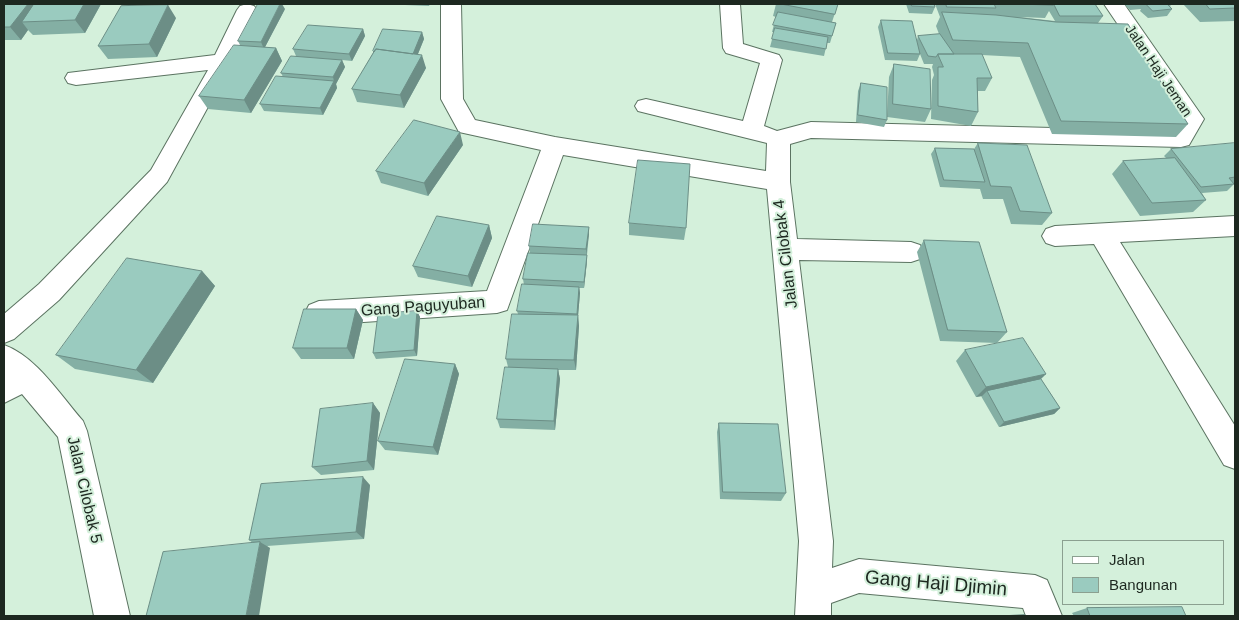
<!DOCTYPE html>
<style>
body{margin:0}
#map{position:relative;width:1239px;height:620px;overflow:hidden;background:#d4f0db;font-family:Helvetica,sans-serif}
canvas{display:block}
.frame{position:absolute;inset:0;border:5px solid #1d2820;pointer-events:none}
.legend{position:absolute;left:1062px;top:540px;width:162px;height:65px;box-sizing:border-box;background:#d4f0db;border:1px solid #8ba090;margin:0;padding:6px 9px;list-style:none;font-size:15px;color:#1d2820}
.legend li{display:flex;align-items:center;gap:10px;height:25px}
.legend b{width:25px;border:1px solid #8ba090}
</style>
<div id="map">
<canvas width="1239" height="620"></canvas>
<div class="frame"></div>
<ul class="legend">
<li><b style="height:6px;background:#fff"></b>Jalan</li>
<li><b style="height:14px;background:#9acbbf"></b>Bangunan</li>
</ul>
</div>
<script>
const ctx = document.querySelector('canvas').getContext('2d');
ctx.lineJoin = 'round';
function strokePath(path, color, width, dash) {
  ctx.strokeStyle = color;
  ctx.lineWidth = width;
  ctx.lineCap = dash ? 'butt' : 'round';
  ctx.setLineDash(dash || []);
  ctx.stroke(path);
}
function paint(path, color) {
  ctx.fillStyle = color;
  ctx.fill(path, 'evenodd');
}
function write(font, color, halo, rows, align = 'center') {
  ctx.font = font + ' Helvetica,sans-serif';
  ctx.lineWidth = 4;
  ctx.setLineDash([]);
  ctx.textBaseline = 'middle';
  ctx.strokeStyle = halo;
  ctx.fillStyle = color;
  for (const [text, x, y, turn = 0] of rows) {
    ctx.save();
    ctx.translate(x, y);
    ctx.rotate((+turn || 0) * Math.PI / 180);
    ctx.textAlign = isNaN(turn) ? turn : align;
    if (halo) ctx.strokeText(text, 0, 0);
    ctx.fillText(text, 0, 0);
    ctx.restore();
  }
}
const minor = new Path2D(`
 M247,4L254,6L257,10L233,61L167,182L59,300L14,339L4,343V314L39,284L151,170L208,70L76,85L68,83L65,78L68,73L215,55L237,10L240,6Z
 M441,4H461L463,99L475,120L555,137L766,171L767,143L646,113L638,111L635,106L638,101L646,99L743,121L760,63L726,53L723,48L720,4H740L743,44L779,55L782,60L764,126L777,131L811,122L1174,131L1182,119L1104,4H1124L1204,119L1189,145L1181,147L811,138L790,144V182L797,239L911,242L920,245L924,252L920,259L911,262L799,260L833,541L832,568L859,559L1035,575L1047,580L1062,616H1026L1023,608L859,593L831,603V616H795L799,541L767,189L563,155L507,310L497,313L319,325L309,321L305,313L309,305L319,301L487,291L541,150L459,132L441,99Z
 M1235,216V236L1120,242L1235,426V469L1224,465L1094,244L1055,246L1046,243L1042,236L1046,229L1055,226Z
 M4,345C37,357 60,395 83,421L87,431L130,616H94L58,437L22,394L4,403Z`);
strokePath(minor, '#5b7361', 2);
paint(minor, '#fff');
paint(new Path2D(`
 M4,4H101L85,33L33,35L28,30L21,40H4Z
 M381,4H430L429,6Z
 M776,4H838L832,22L836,23L830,43H827L824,56L770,47L774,32H772L776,17L773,16Z
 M906,4H934L935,7L932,14L909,13Z
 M935,4H1095L1103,16L1098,23L1142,48L1140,50L1188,124L1176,137L1052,134L1020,57L982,55L992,78L985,91H978V112L971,126L931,119L932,80L934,75L932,67L933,64H924L920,54L917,61L885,60L878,27L881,20L917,40L918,36L939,34L936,26L940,17ZM1049,11L1055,21L1019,17L1045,18Z
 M1124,4H1172L1170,6L1172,9L1167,16L1148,18L1140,11L1141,9L1130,10Z
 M1183,4H1235V21L1200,22Z
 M285,9L265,47L276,48L282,61L251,113L208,109L199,96L240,45L238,41Z
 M176,18L157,57L108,59L98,46Z
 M363,29L365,36L352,61L342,60L345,67L336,84L337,88L323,115L264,111L260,104L283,77L281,73L296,56L293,49Z
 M422,32L424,39L418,54L426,68L404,108L357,102L352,89L373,53V51Z
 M894,64L931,109L925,122L887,117L889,77Z
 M861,83L887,120L884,127L856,122L858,91Z
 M978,143L1052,213L1042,225L1011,224L1003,199H983L980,189L940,187L931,154L935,148L974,149Z
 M1235,144V183L1227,191L1202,193L1206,200L1193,212L1140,216L1112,174L1123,161L1166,158L1164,156L1171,149Z
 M463,145L428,196L381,183L376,171Z
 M629,223L686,228L684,240L629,235Z
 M489,225L492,238L472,287L418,277L413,266Z
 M589,227V234L587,255V261L584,288H579L580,293L578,316L579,326L576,370H558L560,379L555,430L500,428L497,419L508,367L506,359L518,314L517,311L524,285L523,279L530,253L529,246Z
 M924,240L1007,332L997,343L940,341L917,252Z
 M202,271L215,286L153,383L75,369L56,355Z
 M356,309L363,320L354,359H301L293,348Z
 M417,311L420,317L417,356L376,359L373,353Z
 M965,350L1046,374L1041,379L1060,408L1054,414L999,427L981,396H982L976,397L956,361Z
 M455,364L459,374L438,455L385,450L378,441Z
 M373,403L380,413L374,470L321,475L312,467Z
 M719,423L786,493L781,501L720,499L717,432Z
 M370,485L364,539L267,546L270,548L253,543L249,540Z
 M1087,608L1186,616H1074L1072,613Z`), '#84afa4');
paint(new Path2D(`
 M28,4H48L22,22L28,30L21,40L10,27Z
 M84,4H101L85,33L75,20Z
 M280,4H282L285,9L264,49L261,42Z
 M168,5L176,18L157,57L149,44Z
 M363,29L365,36L352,61L349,54Z
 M422,32L424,39L415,61L413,54Z
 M276,48L282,61L251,113L244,100Z
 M422,55L426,68L404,108L400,95Z
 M342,60L345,67L336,84L337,88L323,115L320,108L334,81L333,77Z
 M460,132L463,145L428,196L424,183Z
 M489,225L492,238L472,287L468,276Z
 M589,227V234L586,256V249Z
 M587,255V261L584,288V282Z
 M202,271L215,286L153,383L136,370Z
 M579,287L580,293L578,316L579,326L576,370L574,360L577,314Z
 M356,309L363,320L354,359L347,348Z
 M417,311L420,317L417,356L414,350Z
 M455,364L459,374L438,455L433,447Z
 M558,369L560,379L555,430L554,421Z
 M1046,374L1035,384L987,391L982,396L976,397L986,387Z
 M373,403L380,413L374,470L367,461Z
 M1060,408L1054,414L999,427L1004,422Z
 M363,477L370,485L364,539L356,532Z
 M260,542L270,548L259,616H246Z`), '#6c8e86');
const building = new Path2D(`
 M4,4H28L10,27H4Z
 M34,4H84L75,20L22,22Z
 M258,4H280L261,42L238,41Z
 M781,4H838L835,14Z
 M911,4H934L935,7L912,6Z
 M946,4H994L996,8L947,7Z
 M1020,4H1052L1053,5Z
 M1054,4H1095L1103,16H1060Z
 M1146,4H1167L1172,9L1153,11Z
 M1206,4H1235V8L1210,9Z
 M168,5L149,44L98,46L121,6Z
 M778,12L836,23L832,36L773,25Z
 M942,12L996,15L1056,22L1128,24L1142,48H1139L1188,124L1061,121L1028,43L953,40Z
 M881,20L912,21L920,54L888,53Z
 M308,25L363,29L349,54L293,49Z
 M775,28L828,37L826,49L772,39Z
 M383,29L422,32L413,54L376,49L374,52L373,51Z
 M940,34L954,54H938L936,57L928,56L918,36Z
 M234,45L276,48L244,100L199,96Z
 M376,49L422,55L400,95L352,89Z
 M938,54H982L992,78H977L978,112L938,106V67H943Z
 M291,56L342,60L333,77L281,73Z
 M894,64L930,69L931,109L893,104Z
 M276,76L334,81L320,108L260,104Z
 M861,83L887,87V120L858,115Z
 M414,120L460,132L424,183L376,171Z
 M978,143L1027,145L1052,213L1020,211L1011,187L991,186Z
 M1234,143L1235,144V177L1229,178L1234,184L1201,187L1171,149Z
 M935,148L974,149L985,182L944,180Z
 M1175,158L1206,200L1152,203L1123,161Z
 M638,160L690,164L686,228L629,223Z
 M437,216L489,225L468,276L413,266Z
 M533,224L589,227L586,249L529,246Z
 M924,240L979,242L1007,332L948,330Z
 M528,253L587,255L584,282L523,279Z
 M127,258L202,271L136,370L56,355Z
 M522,284L579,287L577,314L517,311Z
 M304,309H356L347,348H293Z
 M417,311L414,350L373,353L378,314Z
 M512,314L578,315L574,360L506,359Z
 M1023,338L1046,374L986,387L965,350Z
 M405,359L455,364L433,447L378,441Z
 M505,367L558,369L554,421L497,419Z
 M1041,379L1060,408L1004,422L987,391Z
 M373,403L367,461L312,467L320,409Z
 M719,423L778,424L786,493L723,492Z
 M363,477L356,532L249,540L261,484Z
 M260,542L246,616H146L163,552Z
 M1182,607L1186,616H1090L1087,608Z
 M1025,615V616H1001Z`);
paint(building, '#9acbbf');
strokePath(building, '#6c8e86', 1);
write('14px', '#1d2820', '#d4f0db', [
 ["Jalan Haji Jeman",1158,71,56]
]);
write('16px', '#1d2820', '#d4f0db', [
 ["Jalan Cilobak 4",786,254,-97],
 ["Gang Paguyuban",423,307,-4],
 ["Jalan Cilobak 5",84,490,77]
]);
write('19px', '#1d2820', '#d4f0db', [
 ["Gang Haji Djimin",936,584,5]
]);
</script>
